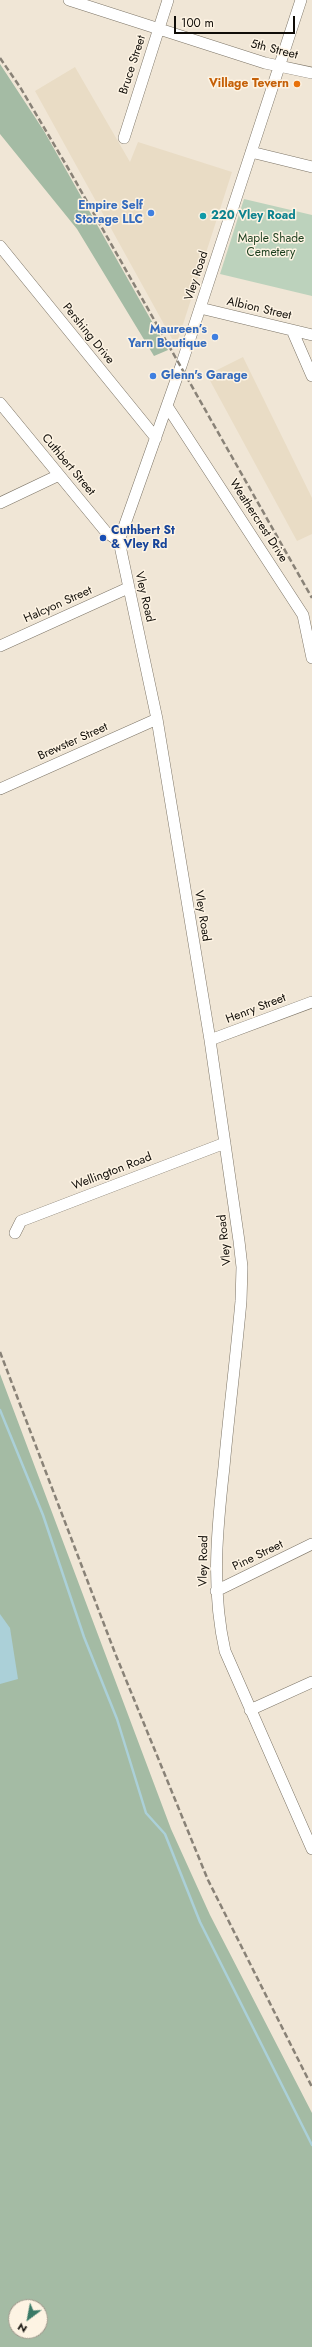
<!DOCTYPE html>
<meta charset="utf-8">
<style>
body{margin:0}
#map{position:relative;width:312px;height:2347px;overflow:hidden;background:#f0e6d6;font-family:Jost,sans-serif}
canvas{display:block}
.north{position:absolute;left:8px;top:2299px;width:40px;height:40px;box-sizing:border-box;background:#fdf3e3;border:1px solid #9e978b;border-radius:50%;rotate:212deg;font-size:11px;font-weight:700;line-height:16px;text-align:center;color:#0f0c07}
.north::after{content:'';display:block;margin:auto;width:14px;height:18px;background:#3a7966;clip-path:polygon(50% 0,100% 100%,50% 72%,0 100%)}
.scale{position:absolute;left:174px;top:16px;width:121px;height:18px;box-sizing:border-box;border:2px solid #0f0c07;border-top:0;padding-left:5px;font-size:12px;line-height:14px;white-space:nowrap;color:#0f0c07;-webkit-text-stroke:3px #fdf3e3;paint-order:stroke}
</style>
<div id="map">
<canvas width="312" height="2347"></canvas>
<div class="north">N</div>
<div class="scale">100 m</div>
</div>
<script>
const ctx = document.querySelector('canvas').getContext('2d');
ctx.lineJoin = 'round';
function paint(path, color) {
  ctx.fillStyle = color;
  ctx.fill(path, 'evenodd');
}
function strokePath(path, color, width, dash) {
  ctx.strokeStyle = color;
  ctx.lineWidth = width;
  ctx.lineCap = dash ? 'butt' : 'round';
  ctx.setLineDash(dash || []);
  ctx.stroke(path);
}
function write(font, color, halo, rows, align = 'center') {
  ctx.font = font + ' Jost,sans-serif';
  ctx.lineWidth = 3;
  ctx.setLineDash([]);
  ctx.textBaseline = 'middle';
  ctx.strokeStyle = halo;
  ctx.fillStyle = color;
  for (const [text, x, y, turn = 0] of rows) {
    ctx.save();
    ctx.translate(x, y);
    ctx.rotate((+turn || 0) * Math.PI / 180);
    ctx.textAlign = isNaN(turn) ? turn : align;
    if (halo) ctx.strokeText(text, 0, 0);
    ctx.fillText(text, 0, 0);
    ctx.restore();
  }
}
paint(new Path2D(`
 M75,67L130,162L138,142L232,172L176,346L35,91Z
 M243,357L312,498V534L297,541L207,375Z`), '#e9dcc5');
paint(new Path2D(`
 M244,199L312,215V296L220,274Z`), '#bcd2bc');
paint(new Path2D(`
 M0,64L44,131L168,350L154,356L77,229L0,134Z
 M0,1374L171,1829L210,1915L312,2113V2347H0ZM16,2307H40V2331H16Z`), '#a4bba4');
paint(new Path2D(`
 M0,1614L10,1628L18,1679L0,1684Z`), '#abd0d8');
strokePath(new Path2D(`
 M0,1410L43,1515L84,1637L117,1719L146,1813L165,1834L200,1922L312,2145`), '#abd0d8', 2.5);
const minor = new Path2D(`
 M69,0L265,63L312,73
 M301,0L181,366L119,541L157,719L210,1040L239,1241L242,1267L241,1301C236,1357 229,1412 224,1467C217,1529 211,1589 225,1651L312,1849
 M124,138L168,0
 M251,152L312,167
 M0,246L156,438
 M200,308L312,335
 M292,330L312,376
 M0,403L106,532L119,541
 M167,406L303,615L312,658
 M0,503L59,475
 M0,646L128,588
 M0,789L157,719
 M210,1040L312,1002
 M15,1233L21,1221L29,1218L225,1143
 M216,1591L312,1544
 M250,1710L312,1682`);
strokePath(minor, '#7c7466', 12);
strokePath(minor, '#fff', 11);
strokePath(new Path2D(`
 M0,58L20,87L68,168L312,598
 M0,1352L115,1653L208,1880L312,2087`), '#898277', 2.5, [6, 3]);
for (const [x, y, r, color] of [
 [297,84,4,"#e8710a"],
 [151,213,4,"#3f7fe0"],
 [203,216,4,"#0f9aa8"],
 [215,337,4,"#3f7fe0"],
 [153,376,4,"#3f7fe0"],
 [103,538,4,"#1a4fb4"]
]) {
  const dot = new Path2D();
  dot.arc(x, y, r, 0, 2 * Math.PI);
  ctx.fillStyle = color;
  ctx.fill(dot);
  strokePath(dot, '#fdf3e3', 1.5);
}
write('12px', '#0f0c07', '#fdf3e3', [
 ["5th Street",274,50,14],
 ["Bruce Street",133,65,-72],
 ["Vley Road",197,276,-72],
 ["Albion Street",259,309,13],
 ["Pershing Drive",88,334,51],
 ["Cuthbert Street",68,465,50],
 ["Weathercrest Drive",258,521,57],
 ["Vley Road",144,597,77],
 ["Halcyon Street",58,605,-24],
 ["Brewster Street",73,742,-24],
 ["Vley Road",202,916,81],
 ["Henry Street",256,1009,-21],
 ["Wellington Road",112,1172,-21],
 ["Vley Road",225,1240,-96],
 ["Pine Street",258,1556,-26],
 ["Vley Road",204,1561,-89]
]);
write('bold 12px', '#c56008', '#fdf3e3', [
 ["Village Tevern",289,84]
], 'right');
write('bold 12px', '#366cbe', '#fdf3e3', [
 ["Empire Self",143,206],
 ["Storage LLC",143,220],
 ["Maureen’s",207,330],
 ["Yarn Boutique",207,344],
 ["Glenn's Garage",161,376,"left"]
], 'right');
write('bold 12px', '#0d838f', '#fdf3e3', [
 ["220 Vley Road",211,216]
], 'left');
write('12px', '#1b3f1e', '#fdf3e3', [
 ["Maple Shade",271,239],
 ["Cemetery",271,253]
]);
write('bold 12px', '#164399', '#fdf3e3', [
 ["Cuthbert St",111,531],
 ["& Vley Rd",111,545]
], 'left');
</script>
